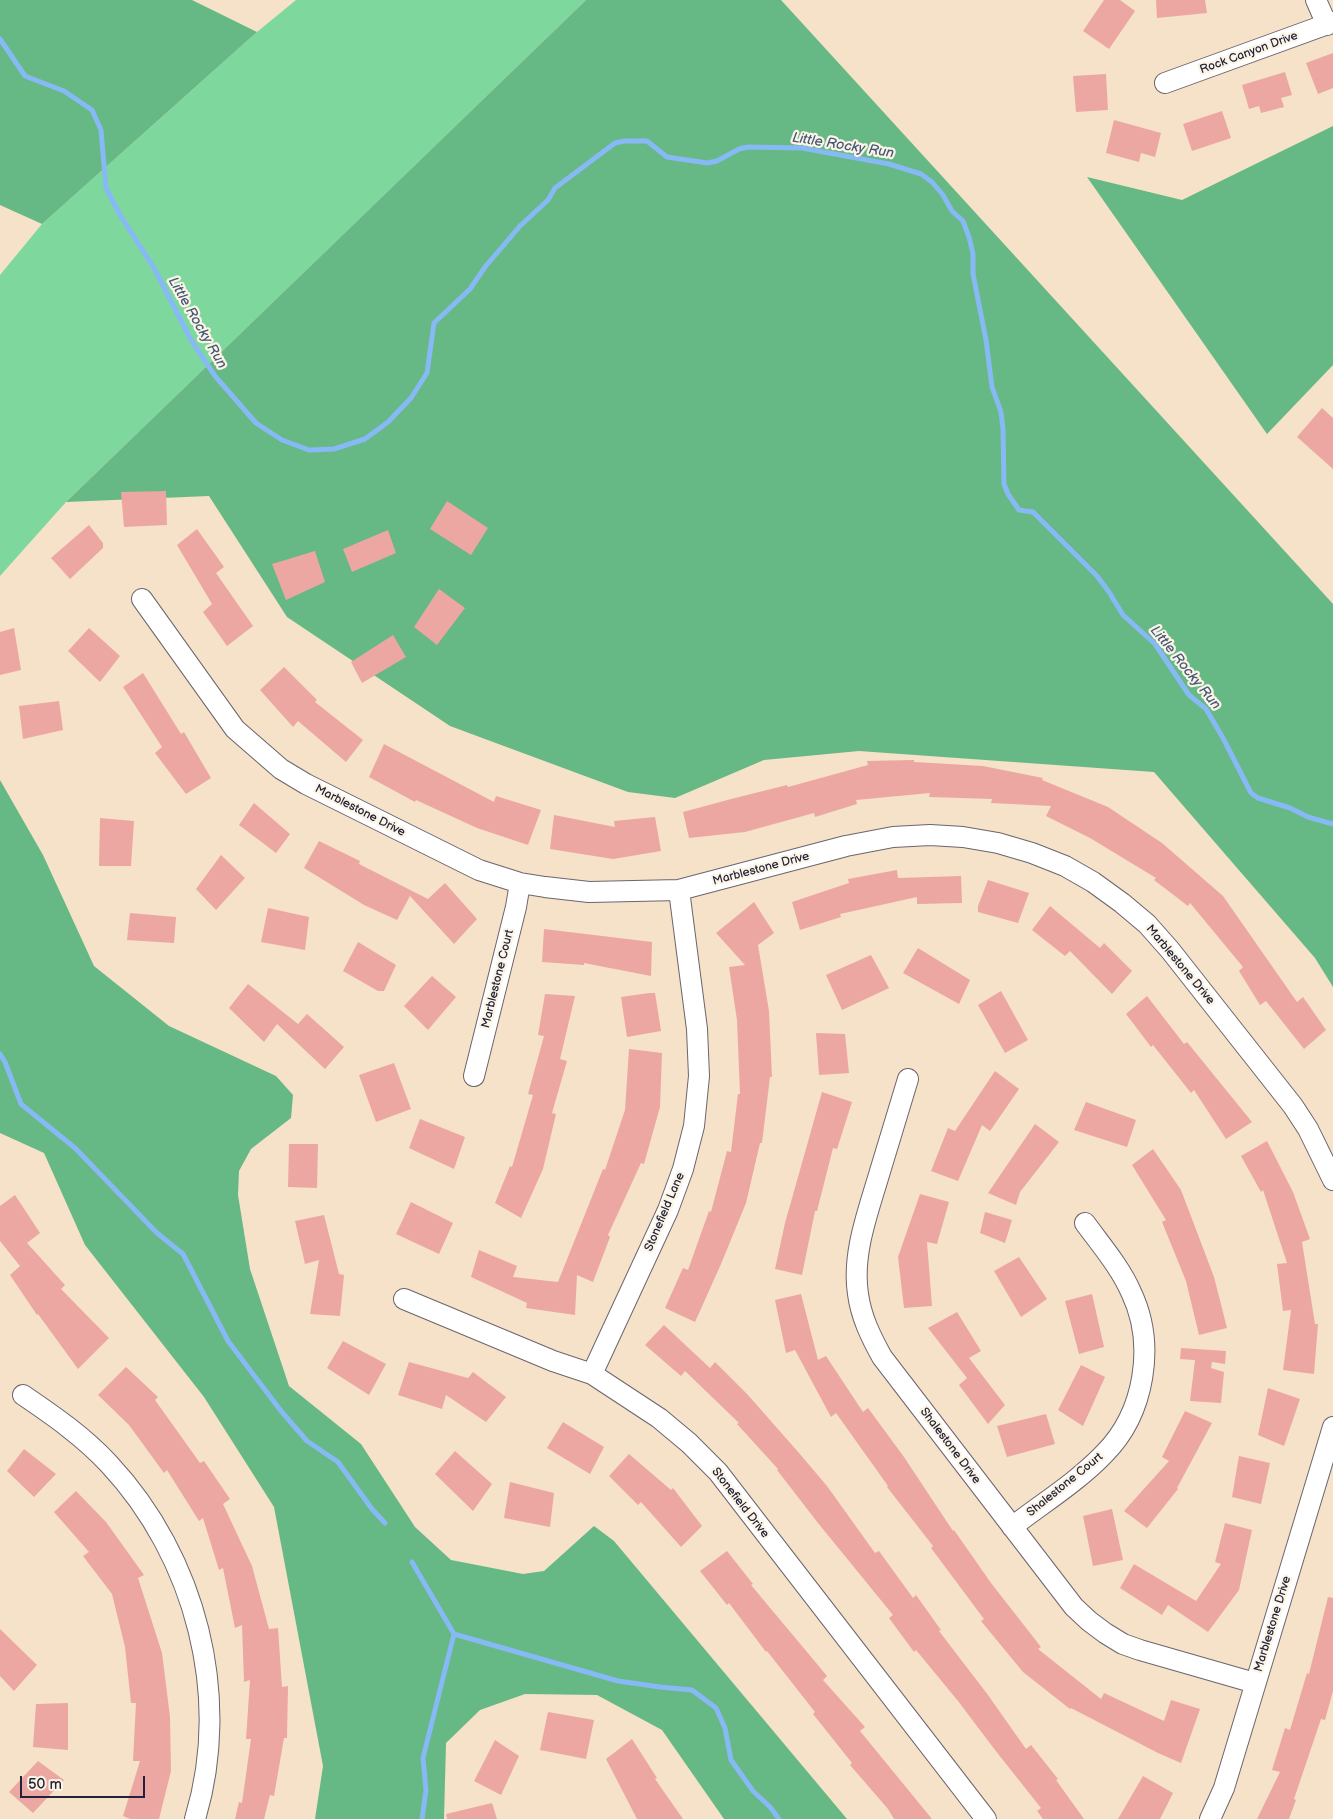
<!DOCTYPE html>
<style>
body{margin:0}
#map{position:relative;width:1333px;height:1819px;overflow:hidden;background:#f6e2c8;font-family:"Balsamiq Sans",sans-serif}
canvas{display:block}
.scale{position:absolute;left:20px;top:1776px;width:125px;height:22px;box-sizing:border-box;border:2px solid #22223b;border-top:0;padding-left:6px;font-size:15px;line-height:18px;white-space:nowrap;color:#22223b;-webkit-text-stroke:4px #fcf5e5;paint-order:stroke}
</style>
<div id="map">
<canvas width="1333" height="1819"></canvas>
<div class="scale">50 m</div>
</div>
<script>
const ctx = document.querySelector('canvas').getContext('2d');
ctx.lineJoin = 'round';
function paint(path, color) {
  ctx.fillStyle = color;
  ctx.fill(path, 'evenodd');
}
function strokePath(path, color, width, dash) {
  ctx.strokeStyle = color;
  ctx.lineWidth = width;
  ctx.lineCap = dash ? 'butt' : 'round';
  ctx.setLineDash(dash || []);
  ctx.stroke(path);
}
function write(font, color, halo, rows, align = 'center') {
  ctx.font = font + ' "Balsamiq Sans",sans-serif';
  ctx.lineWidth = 4.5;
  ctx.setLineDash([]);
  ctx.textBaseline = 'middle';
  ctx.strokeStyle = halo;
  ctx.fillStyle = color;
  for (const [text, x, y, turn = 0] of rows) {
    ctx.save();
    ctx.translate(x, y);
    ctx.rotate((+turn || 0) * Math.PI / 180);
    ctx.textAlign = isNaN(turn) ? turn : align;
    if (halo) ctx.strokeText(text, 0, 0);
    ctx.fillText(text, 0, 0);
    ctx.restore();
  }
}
paint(new Path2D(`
 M296,0H586L66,502L0,576V275L42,224L257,32Z`), '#7ed89e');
paint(new Path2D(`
 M0,0H192L257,32L42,224L0,205Z
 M586,0H781L1333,604V987L1315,958L1154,772L859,751L764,760L675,798L628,792L450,726L287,617L209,496L66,502Z
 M1333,126V365L1267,434L1087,177L1182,200Z
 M0,780L43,855L94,966L169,1026L276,1076L293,1095L291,1118L251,1149L239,1171L238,1195L250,1269L289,1386L361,1444L415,1527L451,1560L523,1574L544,1571L594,1526L614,1541L847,1819H724L662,1730L597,1695L525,1694L480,1710L446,1743L444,1819H315L323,1766L274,1507L204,1397L85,1245L44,1153L0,1133Z`), '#66b885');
strokePath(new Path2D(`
 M0,39L25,76L64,91L92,110L101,130L106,188L120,215L154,268L191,340L215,376L256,423L282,440L309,450L334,449L365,439L388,422L411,398L427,373L434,323L470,289L485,267L520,226L548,200L555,188L615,143L624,141H647L667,157L707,163L717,161L739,149L748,147L802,148L889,164L921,174L932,182L943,195L952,211L963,221L969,237L973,254V274L986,340L992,387L1001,412L1003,429L1004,484L1008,494L1019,510L1033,512L1097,576L1109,592L1123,615L1155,644L1189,695L1206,709L1223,738L1251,793L1258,798L1290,808L1308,817L1333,824
 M0,1054L5,1062L21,1104L75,1148L157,1233L183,1254L228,1341L281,1411L307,1441L338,1462L372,1509L385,1523
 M412,1562L454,1634L618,1681L660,1687L692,1690L716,1708L725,1728L731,1760L753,1791L770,1807L779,1819
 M422,1819L426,1790L423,1758L454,1634`), '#87b9f4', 5);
paint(new Path2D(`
 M1104,0H1120L1135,11L1109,49L1083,31Z
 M1156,0H1205L1207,13L1157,18Z
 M1333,53V88L1318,94L1306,63Z
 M1285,72L1292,95L1281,98L1284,107L1261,113L1259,106L1249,109L1242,85Z
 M1106,74L1108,110L1076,112L1073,76Z
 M1222,111L1231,138L1192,151L1183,124Z
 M1114,120L1161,133L1155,157L1141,153L1139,162L1106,153Z
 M1322,408L1333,418V469L1297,437Z
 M166,491L167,525L124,527L121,492Z
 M447,501L488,528L471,555L430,529Z
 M89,525L103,543V548L70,579L51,558Z
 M197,529L224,567L216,573L253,626L227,646L203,612L212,604L177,545Z
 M388,530L396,553L352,572L343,549Z
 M315,551L325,582L286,600L272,564Z
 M439,589L465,608L437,645L414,627Z
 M14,628L21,670L0,675V632Z
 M89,628L120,656L100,682L68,651Z
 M393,635L406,657L362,683L351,662Z
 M284,667L317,700L315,702L363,740L346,762L298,721L293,727L260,690Z
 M143,673L181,734L184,732L211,778L186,794L155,753L162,747L123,687Z
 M59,701L63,730L23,739L19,706Z
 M384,744L494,802L496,796L541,810L528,845L477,828L416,800L415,802L369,777Z
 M914,760V762L983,766L1043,778L1042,780L1108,807L1162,843L1223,896L1297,1002L1303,997L1326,1030L1304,1049L1266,1001L1260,1005L1239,971L1243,967L1190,903L1188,906L1154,880L1156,878L1090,838L1046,816L1051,806L991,803L992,799L929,797L930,793L856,800L857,804L815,817L814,813L745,832L689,838L683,812L735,798L787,785L788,787L868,765L867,761Z
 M254,803L290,834L276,853L239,825Z
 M554,815L615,827L614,821L655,817L661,851L613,859L550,849Z
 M100,818L134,821L131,866H99Z
 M319,841L360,861L359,864L428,899L445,883L477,919L454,944L410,896L397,920L364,905L304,868Z
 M221,855L245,878L216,910L196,889Z
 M897,870L898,878L961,876L962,903L917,904V897L840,914L841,917L800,930L792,902L849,883L848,879Z
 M988,880L1029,893L1018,923L978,912V906Z
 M754,902L774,933L758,945L769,1011L772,1077H770L762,1143H760L746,1203L721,1264L695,1322L665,1308L683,1268L688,1270L709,1211L711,1212L727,1151L731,1152L738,1094H740L737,1020L729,967L745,965L716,933Z
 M1050,906L1100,948L1104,943L1132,971L1112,994L1070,951L1065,956L1032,930Z
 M268,908L309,917L305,950L261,942Z
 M130,913L176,917L174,943L127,940Z
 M544,929L652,942L651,976L584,963V965L542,962Z
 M358,942L396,965L384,991H378L343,971Z
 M918,948L970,980L959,1004L903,973Z
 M871,955L889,988L842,1010L826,975Z
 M432,976L456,997L428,1030L404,1006Z
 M248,984L298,1024L307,1014L344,1047L325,1069L277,1024L264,1042L229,1008Z
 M1001,991L1028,1040L1005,1053L978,1005Z
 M649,993H655L661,1031L627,1037L621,997Z
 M545,994L575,996L560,1059L567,1061L552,1113L556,1114L543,1169L521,1218L495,1203L510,1166L512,1167L533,1095L528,1094L544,1036L538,1035Z
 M1147,996L1184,1044L1187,1042L1252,1122L1226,1139L1194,1090L1191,1093L1153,1045L1151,1047L1126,1014Z
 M816,1033L845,1034L849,1073L819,1075Z
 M629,1049L662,1053L660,1107L644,1164L641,1163L608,1235L610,1237L593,1282L577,1275L575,1315L526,1308L527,1303L471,1277L479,1250L517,1266L513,1277L558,1282L603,1169L605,1170L625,1110Z
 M394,1063L411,1109L376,1122L359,1075Z
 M995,1071L1019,1089L990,1131L982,1125L958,1181L931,1171L948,1128L955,1131Z
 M822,1092L852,1102L837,1149L833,1148L817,1211H815L802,1275L775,1269L785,1223Z
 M1086,1102L1136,1120L1127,1147L1074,1130Z
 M420,1119L465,1137L454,1169L409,1148Z
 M1035,1124L1059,1142L1020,1192L1016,1205L988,1193Z
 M1267,1141L1293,1192L1310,1239L1302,1242L1315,1324H1318L1314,1374L1283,1370L1291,1310L1283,1311L1277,1264L1287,1263L1263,1190L1261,1192L1241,1156Z
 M289,1144H318L317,1188L288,1187Z
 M1153,1149L1181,1190L1214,1277L1227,1328L1199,1335L1186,1281L1162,1222L1166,1220L1132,1165Z
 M920,1194L949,1202L937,1244L927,1242L932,1306L904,1308L898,1257Z
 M15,1195L40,1233L27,1243L65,1285L61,1289L109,1338L78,1369L38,1314L37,1315L10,1275L20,1266L0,1241V1206Z
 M411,1202L453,1223L439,1254L396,1234Z
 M985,1212L1012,1220L1005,1243L980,1233Z
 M324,1215L339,1274L344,1275L340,1316L310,1314L319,1260L305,1264L295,1221Z
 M1019,1257L1047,1299L1021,1317L994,1271Z
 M801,1294L818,1360L826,1356L863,1412L868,1408L904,1457L953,1531L954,1530L991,1583L1041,1647L1038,1649L1101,1699L1104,1693L1164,1721L1171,1700L1200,1709L1181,1763L1158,1753L1071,1708L1070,1709L1023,1672L981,1621L984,1619L931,1548L933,1546L887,1487L888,1486L836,1413L831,1417L795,1350L786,1353L775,1300Z
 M1092,1294L1104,1347L1079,1354L1065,1301Z
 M957,1312L981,1351L969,1358L1005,1405L988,1424L959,1385L967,1378L928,1328Z
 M664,1325L710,1368L715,1362L748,1395L799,1453L827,1486L875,1553L879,1551L913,1598L916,1595L941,1630L939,1631L988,1695L1026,1749L1031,1745L1058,1779L1056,1780L1084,1819H1043L1037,1811L1041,1808L995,1750L958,1701L916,1650L914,1652L889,1618L893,1615L818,1523L777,1470L778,1469L737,1424L739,1423L685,1371L681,1376L645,1345Z
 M343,1341L386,1364L369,1395L327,1368Z
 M1181,1348L1226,1351L1225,1364L1212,1362L1211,1368L1224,1372L1221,1403L1190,1401L1195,1360L1180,1359Z
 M409,1362L468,1378L473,1372L506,1397L486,1422L446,1395L442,1409L398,1395Z
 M1081,1365L1105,1377L1083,1426L1058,1410Z
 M126,1367L158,1397L155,1400L200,1463L204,1461L230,1499L223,1504L252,1566L269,1629L278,1628L282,1687L288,1686L287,1738H284L274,1796L270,1795L264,1819H235L239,1802L242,1803L251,1739H246L250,1680L244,1682L242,1625L235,1628L223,1568L219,1570L203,1518L199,1521L167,1470L164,1473L129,1425L98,1395Z
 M1268,1388L1300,1399L1284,1446L1258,1435Z
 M1185,1411L1212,1423L1177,1488L1178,1489L1147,1528L1124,1511L1169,1461L1162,1457Z
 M1046,1414L1055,1444L1007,1457L997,1426Z
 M563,1422L604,1447L590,1474L547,1448Z
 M24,1449L56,1474L34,1497L7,1471Z
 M455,1451L492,1484L473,1511L435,1474Z
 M629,1454L671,1490L673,1488L702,1526L681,1547L641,1502L638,1505L609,1476Z
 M1239,1456L1270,1463L1261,1504L1232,1497Z
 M510,1482L554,1493L550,1527L504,1518Z
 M76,1491L106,1522L144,1575L138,1578L162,1653L170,1717L171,1771L159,1819H130L123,1816L140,1761H133L136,1703H131L125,1647L112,1594L83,1556L89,1552L54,1512Z
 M1112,1509L1123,1560L1093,1566L1083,1516Z
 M1225,1523L1252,1530L1239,1590L1208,1632L1168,1605L1162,1615L1120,1588L1134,1564L1196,1601L1221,1564L1215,1562Z
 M727,1551L753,1584L751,1585L827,1676L823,1680L865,1727L860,1731L932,1819H894L888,1809L850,1765L852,1763L813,1714L815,1712L767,1651L766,1652L729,1603L727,1605L700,1571Z
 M1328,1597L1333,1598V1691L1325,1720L1321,1719L1294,1799L1296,1800L1289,1819H1257L1280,1772L1272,1770L1285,1728L1290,1730L1307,1673L1309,1674Z
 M0,1629L37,1665L14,1691L0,1676Z
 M68,1703V1750L33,1747L36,1704Z
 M548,1712L594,1720L586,1759L540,1750Z
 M632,1739L657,1778L655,1779L683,1819H637L606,1759Z
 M495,1740L519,1756L501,1795L474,1781Z
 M38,1761L64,1780L33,1813L9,1792Z
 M1143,1776L1173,1793L1160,1819H1118Z
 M492,1803L497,1819H447L446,1814Z`), '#eca7a3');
const minor = new Path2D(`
 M1316,0L1327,25
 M1165,83L1333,22
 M142,599L235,729L281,769L306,784L479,870L520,883L545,887L589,892L679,890L846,846L893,837L930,835L963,837L998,843L1032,853L1065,866L1093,882L1122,903L1147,924L1170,950L1293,1106L1308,1129L1333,1180
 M474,1076L516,907L520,883
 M908,1079C898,1112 888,1145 878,1178C867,1215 852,1255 858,1294C861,1317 871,1337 882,1357L1074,1607L1089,1621L1105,1633L1123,1644L1140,1650L1255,1683
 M404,1299L553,1361L592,1374L659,1418L689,1443L718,1472L986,1819
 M592,1374L668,1210L683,1169L694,1126L699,1076L697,1029L679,890
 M23,1395C54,1416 84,1437 109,1464C196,1557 232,1696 195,1819
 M1012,1527C1043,1503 1077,1482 1104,1454C1145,1413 1156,1344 1131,1292C1120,1267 1101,1245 1085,1223
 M1210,1819L1224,1788L1333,1427`);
strokePath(minor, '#6c656c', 22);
strokePath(minor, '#fff', 20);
write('12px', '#22223b', '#fcf5e5', [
 ["Rock Canyon Drive",1249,53,-20],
 ["Marblestone Drive",360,811,27],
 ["Marblestone Drive",761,869,-15],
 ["Marblestone Drive",1180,965,50],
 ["Marblestone Court",498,979,-76],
 ["Stonefield Lane",665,1212,-67],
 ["Shalestone Drive",950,1446,53],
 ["Shalestone Court",1065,1485,-39],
 ["Stonefield Drive",740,1503,52],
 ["Marblestone Drive",1273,1624,-73]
]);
write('italic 14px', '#45577c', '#fcf5e5', [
 ["Little Rocky Run",843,146,9],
 ["Little Rocky Run",197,323,60],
 ["Little Rocky Run",1185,668,51]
]);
</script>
